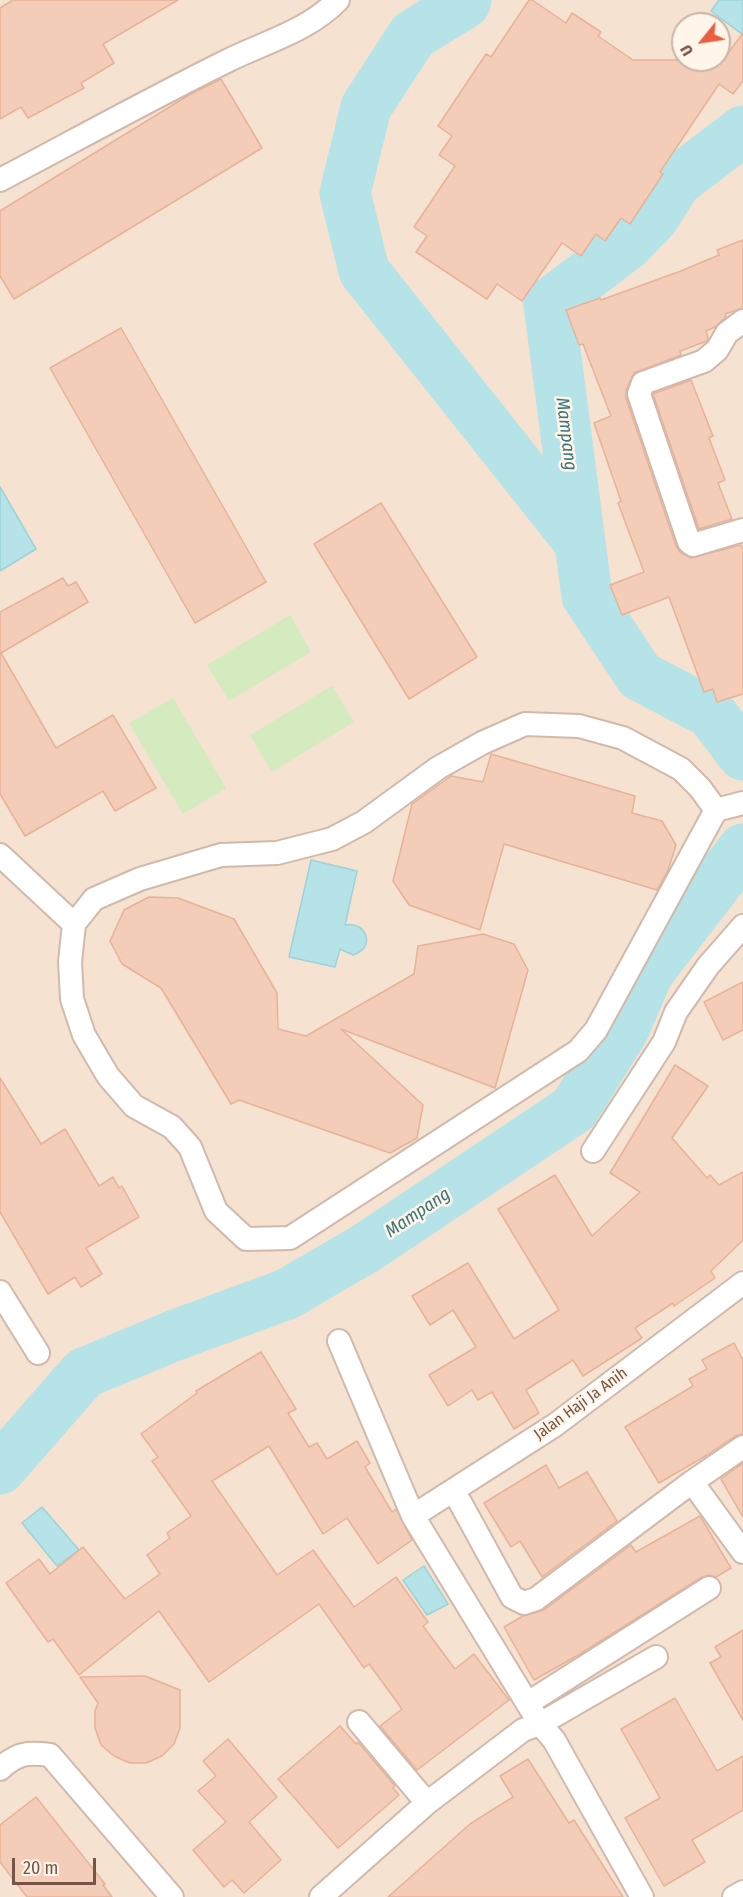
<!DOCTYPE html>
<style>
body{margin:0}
#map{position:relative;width:743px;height:1897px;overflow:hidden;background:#fdf1e2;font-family:"Fira Sans Condensed",sans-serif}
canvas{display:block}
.north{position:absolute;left:671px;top:12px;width:60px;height:60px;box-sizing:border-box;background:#fff5e9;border:2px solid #c8b5a8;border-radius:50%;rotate:240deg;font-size:16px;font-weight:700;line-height:24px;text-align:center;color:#755547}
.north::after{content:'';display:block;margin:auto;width:21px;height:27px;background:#ec5e42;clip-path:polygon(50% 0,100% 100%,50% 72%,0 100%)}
.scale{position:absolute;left:12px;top:1858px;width:84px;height:27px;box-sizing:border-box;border:3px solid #755547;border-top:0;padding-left:8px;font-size:18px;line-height:21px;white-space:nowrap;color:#755547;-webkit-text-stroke:4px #fff5e9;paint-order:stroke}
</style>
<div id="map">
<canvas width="743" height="1897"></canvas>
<div class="north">U</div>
<div class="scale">20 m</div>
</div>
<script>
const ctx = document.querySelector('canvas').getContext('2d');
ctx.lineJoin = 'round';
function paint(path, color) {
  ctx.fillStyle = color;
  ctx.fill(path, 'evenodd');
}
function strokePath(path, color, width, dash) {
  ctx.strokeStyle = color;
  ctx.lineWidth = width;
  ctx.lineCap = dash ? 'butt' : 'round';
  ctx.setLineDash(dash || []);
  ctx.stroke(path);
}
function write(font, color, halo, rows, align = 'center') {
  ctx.font = font + ' "Fira Sans Condensed",sans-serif';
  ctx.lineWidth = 5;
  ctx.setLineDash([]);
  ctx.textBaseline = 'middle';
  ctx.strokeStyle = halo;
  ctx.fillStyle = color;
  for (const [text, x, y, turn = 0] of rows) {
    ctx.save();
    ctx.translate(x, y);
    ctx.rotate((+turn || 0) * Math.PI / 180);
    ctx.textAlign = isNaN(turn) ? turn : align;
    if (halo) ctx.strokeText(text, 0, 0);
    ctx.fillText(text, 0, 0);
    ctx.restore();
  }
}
paint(new Path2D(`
 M0,0H743V1897H0ZM683,24H719V60H683Z`), '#f5e2d0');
paint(new Path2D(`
 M290,615L311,652L229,701L207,665Z
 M332,686L354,722L272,772L250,735Z
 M173,698L226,788L183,814L129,723Z`), '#d4ebc0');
const water = new Path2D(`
 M719,0H743V35L711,11Z
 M0,487L36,549L0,571Z
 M311,860L357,871L345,925C367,921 376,948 353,955L340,949L335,967L289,957Z
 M42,1507L79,1550L57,1566L22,1523Z
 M424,1566L448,1604L427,1615L403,1580Z`);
paint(water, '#b6e3e7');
strokePath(water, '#9bd3d9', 1.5);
strokePath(new Path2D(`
 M466,0L465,3L413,35L366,107L345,193L364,271L580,543
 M743,131L676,182L654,217L627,245L549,304L587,596L640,676L711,713L743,755
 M0,1469L84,1373L173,1336L287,1294L366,1248L574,1109L624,1029L648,973L743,849`), '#b6e3e7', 51);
const building = new Path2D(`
 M13,0H178L103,44L114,63L81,83L84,88L28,118L21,107L0,119V8Z
 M529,0H532L566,23L572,13L601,32L598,36L633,60H723L743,33V81L733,94L719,84L660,172L663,174L630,224L621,218L605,241L596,234L581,256L562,243L522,301L497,284L487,299L416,252L427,236L414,227L455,166L439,155L452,136L438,126L486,54L491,57Z
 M221,79L262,148L14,299L0,276V211L189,95Z
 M743,240V308L725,314L726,317L715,327L706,331L708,338L707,341L680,351L681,355L634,373L626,390V398L676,546L680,552L691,558L741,545L743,549V694L717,702L713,689L704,692L669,597L622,615L610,585L644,572L618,503L621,501L594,423L611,416L583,344L579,345L566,310L600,298L601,300L681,271L719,255L717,250Z
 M121,328L266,582L195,623L50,368Z
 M691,380L713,436L709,438L725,480L718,483L732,519L699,529L653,394Z
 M381,503L477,657L409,699L314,544Z
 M63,578L68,586L76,582L88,602L1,653L56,748L113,715L156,788L115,811L103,791L25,836L0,794V612Z
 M491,754L635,796L632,813L662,821L676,845L668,870L657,890L504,844L480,930L409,905L393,881L412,804L451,776L483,782Z
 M149,897L178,898L234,919L277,993L278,1029L306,1036L414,974L418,946L483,934L514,944L528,970L495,1088L341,1029L423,1105L417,1138L390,1153L239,1100L231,1104L161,988L122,964L110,941L124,910Z
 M743,982V1030L723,1040L704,1002Z
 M675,1065L708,1086L672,1138L707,1178L710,1175L719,1185L743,1172V1240L711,1271L715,1278L674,1306L673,1303L635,1328L642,1338L583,1376L573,1360L526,1390L539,1413L514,1429L492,1392L478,1400L472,1390L448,1406L429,1375L476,1347L453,1310L430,1325L412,1296L468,1263L514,1339L559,1310L498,1209L555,1175L592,1236L640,1192L610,1173Z
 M0,1078L41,1144L65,1129L99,1186L113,1177L119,1188L122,1186L139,1217L86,1248L102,1274L81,1287L75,1277L48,1294L0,1212Z
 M734,1343L743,1360V1434L735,1436L707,1455L659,1483L625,1427L693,1386L689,1379L707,1369L702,1360Z
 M261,1352L296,1409L288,1413L309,1447L317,1443L327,1459L357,1441L370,1463L365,1467L392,1512L396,1509L412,1540L378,1564L347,1518L323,1534L269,1446L212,1481L277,1575L313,1550L354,1607L396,1577L428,1622L423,1626L455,1669L474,1654L509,1700L417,1770L380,1726L402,1709L369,1664L364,1668L319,1604L209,1682L159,1611L79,1675L53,1639L48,1642L6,1583L39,1559L50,1574L83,1547L125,1599L160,1574L147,1555L170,1538L167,1533L191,1516L152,1461L158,1457L141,1434L197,1393L196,1391Z
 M743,1463V1517L721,1479Z
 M546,1465L559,1488L587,1472L617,1521L542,1577L520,1541L511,1547L484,1503Z
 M700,1516L731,1568L716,1577L709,1575L702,1577L580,1654L534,1680L504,1627L523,1616L544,1610L631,1545L636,1552Z
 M743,1630V1720L710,1663L721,1657L715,1647Z
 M145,1676L180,1690V1728L174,1744L162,1756L146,1763H130L114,1756L101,1745L95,1728V1711L98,1703L80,1677Z
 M675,1698L717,1771L743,1756V1810L692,1840L705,1862L664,1886L625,1818L660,1798L621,1729Z
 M340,1726L356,1744L358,1742L395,1786L393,1788L399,1795L338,1848L278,1779Z
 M228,1739L277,1797L249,1822L281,1860L244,1893L232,1880L224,1887L193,1850L226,1822L198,1791L216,1776L203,1761Z
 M528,1759L569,1823L574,1820L623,1897H388L470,1824L513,1797L500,1776Z
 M36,1797L105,1884L103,1885L112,1897H27L0,1862V1825Z`);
paint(building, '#f3cdb8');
strokePath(building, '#e7b298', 1.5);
const street = new Path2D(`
 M0,180C76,140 150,99 227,61C265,42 308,31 338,0
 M743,321L727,333L717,350L704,361L643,383L639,394L689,542L693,545L743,530
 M716,810L700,788L681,769L623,738L579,726L525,724L482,743L438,768L364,822L332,839L277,853L221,855L140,879L94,899L74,924L70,962L72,999L84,1035L108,1076L134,1106L172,1127L190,1147L216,1211L246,1239L290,1238L578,1051L596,1030L716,810L743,803
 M0,855L74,924
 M593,1151L664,1042L676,1012L708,966L743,926
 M0,1292L38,1353
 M339,1341L413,1516L540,1724L656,1657
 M692,1482L743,1552
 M460,1502L512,1597L524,1603L536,1599L692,1482L743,1447
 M413,1516L555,1425L743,1283
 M528,1703L709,1588
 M359,1722L427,1803
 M0,1769C17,1753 28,1752 50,1755L172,1897
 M321,1897L427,1803L523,1730L540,1724L554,1740L642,1897
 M734,1897L743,1892`);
strokePath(street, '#d1b9ab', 26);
strokePath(street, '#fff', 22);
write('16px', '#755547', '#fff5e9', [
 ["Jalan Haji Ja Anih",581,1404,-36]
]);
write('italic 18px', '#3a757c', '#fff5e9', [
 ["Mampang",566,434,83],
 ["Mampang",418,1213,-34]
]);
</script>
